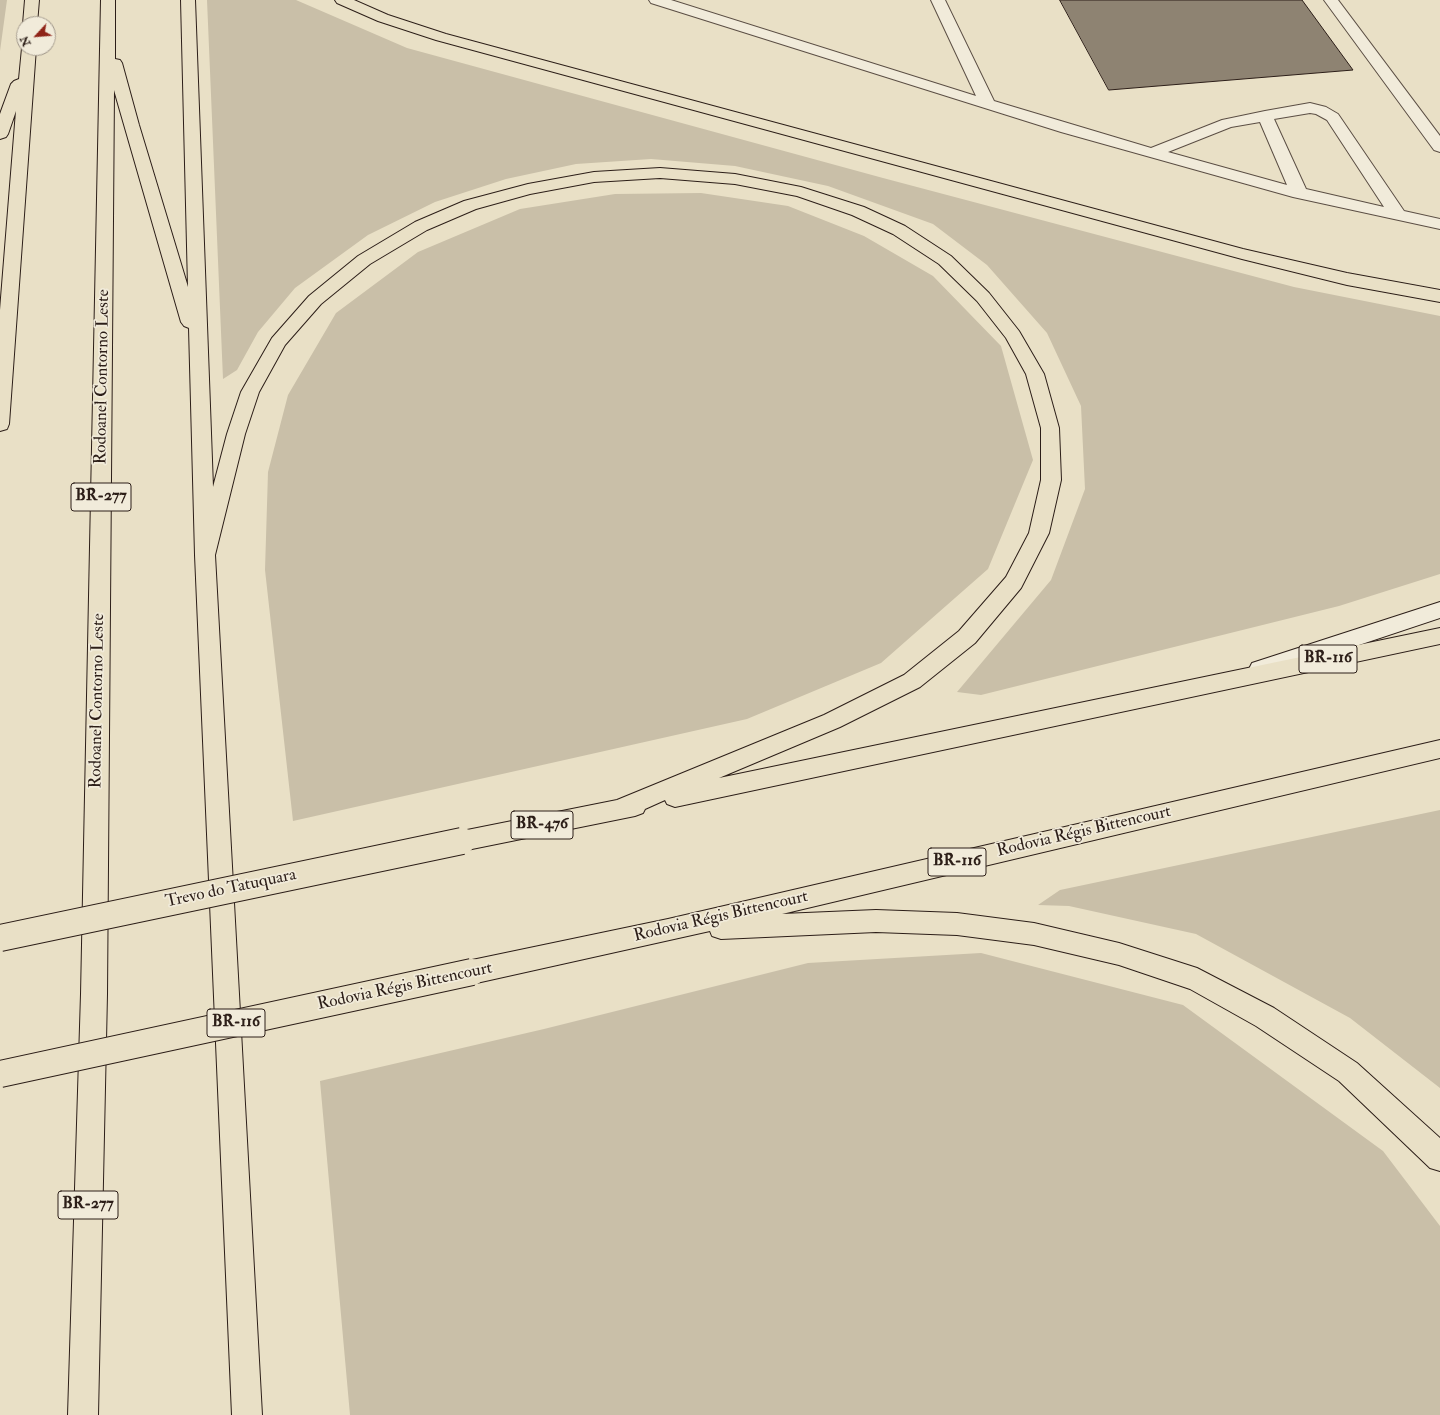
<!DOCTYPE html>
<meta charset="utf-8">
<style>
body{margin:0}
#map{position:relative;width:1440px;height:1415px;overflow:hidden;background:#e9e0c6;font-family:"IM FELL Double Pica",serif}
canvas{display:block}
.north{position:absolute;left:16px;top:16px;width:40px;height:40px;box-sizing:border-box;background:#f1ebda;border:1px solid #a2998c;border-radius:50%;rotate:244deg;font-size:11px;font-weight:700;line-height:16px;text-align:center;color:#2c1e18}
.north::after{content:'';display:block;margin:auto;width:14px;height:18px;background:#8f2418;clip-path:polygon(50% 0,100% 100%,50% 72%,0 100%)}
</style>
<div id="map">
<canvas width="1440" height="1415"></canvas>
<div class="north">N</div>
</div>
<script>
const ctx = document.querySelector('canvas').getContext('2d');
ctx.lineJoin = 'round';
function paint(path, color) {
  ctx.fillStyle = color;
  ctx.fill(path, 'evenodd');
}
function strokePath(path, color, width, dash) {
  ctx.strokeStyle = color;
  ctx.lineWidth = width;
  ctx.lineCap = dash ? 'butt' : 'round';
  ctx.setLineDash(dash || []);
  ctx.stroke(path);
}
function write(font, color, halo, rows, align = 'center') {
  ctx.font = font + ' "IM FELL Double Pica",serif';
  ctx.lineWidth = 3.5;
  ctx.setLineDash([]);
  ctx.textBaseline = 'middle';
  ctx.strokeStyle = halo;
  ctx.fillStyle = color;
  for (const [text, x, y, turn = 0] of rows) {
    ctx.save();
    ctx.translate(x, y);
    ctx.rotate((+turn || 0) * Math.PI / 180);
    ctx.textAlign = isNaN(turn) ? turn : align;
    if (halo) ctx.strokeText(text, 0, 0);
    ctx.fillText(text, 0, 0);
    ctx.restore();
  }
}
paint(new Path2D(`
 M0,0H7L0,51Z
 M207,0H296L407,48L883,178L1294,287L1440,316V574L1339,606L981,695L957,692L1051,580L1085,489L1081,406L1047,333L987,265L933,224L828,186L735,166L651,159L576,164L506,179L435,202L368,235L295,288L258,332L237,370L223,379Z
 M701,193L788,206L864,236L933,276L1001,346L1033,460L988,569L881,663L747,719L293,821L265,570L268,472L288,395L336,313L418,252L520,209L615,194Z
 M1440,810V1088L1350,1018L1196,934L1069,906L1038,905L1060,890Z
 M981,953L1183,1005L1383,1151L1440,1226V1415H350L320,1081L544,1029L808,963Z`), '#c9bfa8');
const building = new Path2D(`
 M1060,0H1302L1353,70L1109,90Z`);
paint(building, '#8e8372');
strokePath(building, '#2c1e18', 1);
const lane = new Path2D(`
 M649,0H671L976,96L931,0H945L994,101L1151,148L1222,120L1265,111L1310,103L1326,107L1338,114L1404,211L1440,219V229L1293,197L1061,132L651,3ZM1310,113L1316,114L1327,120L1384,207L1306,189L1274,119ZM1260,122L1287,185L1168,152L1231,127Z
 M1324,0H1338L1440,136V152L1434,150Z`);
const secondary = new Path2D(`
 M1440,602V618L1260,678L1252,675L1249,669L1252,663Z`);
const highway = new Path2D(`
 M25,0H39L37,24H24V26L23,24Z
 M101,0H115V59L120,60L122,63L139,125L188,287L181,0H195L213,487L227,434L241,392L272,338L309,296L358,256L415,222L464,201L528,184L594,172L660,168L735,174L801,187L864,207L905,226L951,256L989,293L1019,331L1044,374L1059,428L1061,480L1049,533L1021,588L975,643L920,687L840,727L719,778L1440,628V644L675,807L667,804L665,800L645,809L643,813L635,816L462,851L454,848L450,841L454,834L462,831L617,800L824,715L904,675L959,631L1006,577L1029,533L1041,480V428L1026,374L1006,338L977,301L939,264L893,234L852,215L797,196L735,184L660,178L594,182L530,194L476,209L427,230L370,264L321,304L285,345L259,392L245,434L215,555L262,1415H232L195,555L189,328L184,326L181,322L114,90L107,994L98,1415H68L81,994Z
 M335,0H354L388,15L446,34L1243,249L1347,273L1440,290V302L1347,285L1242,259L436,40L378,21L337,3Z
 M24,45V48H36L9,424L7,429L0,431V310L16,111L8,134L6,137L0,139V114L11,84L14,81L19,79L22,48Z
 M1440,740V758L782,914L876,910L957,913L1034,923L1119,943L1197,968L1274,1008L1357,1063L1440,1138V1171L1430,1168L1339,1081L1256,1026L1190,989L1119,965L1034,945L957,935L876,932L721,939L712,936L710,931L472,984L463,980L460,972L463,964L472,960L668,919Z`);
strokePath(lane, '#5b4e44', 2);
strokePath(secondary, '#2c1e18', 2);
strokePath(highway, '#2c1e18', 2);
paint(lane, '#f1ebda');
paint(secondary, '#f1ebda');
paint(highway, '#e9e0c6');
const highwayBridge = new Path2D(`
 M0,938L462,841
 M0,1074L472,972`);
strokePath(highwayBridge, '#2c1e18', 28, []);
strokePath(highwayBridge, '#e9e0c6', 26);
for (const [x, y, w] of [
 [101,497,60],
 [1328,659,58],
 [542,825,62],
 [957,862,58],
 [236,1023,58],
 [88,1205,60]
]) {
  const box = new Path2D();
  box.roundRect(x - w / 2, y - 14, w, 28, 3);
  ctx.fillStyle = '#f1ebda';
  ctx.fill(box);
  strokePath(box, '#2c1e18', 1);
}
write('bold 16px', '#2c1e18', null, [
 ["BR-277",101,497],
 ["BR-116",1328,659],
 ["BR-476",542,825],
 ["BR-116",957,862],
 ["BR-116",236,1023],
 ["BR-277",88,1205]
]);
write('17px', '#2c1e18', '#f1ebda', [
 ["Rodoanel Contorno Leste",103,377,-89],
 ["Rodoanel Contorno Leste",98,701,-89],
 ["Rodovia Régis Bittencourt",1084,832,-13],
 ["Trevo do Tatuquara",231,889,-12],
 ["Rodovia Régis Bittencourt",721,917,-13],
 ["Rodovia Régis Bittencourt",405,987,-12]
]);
</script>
